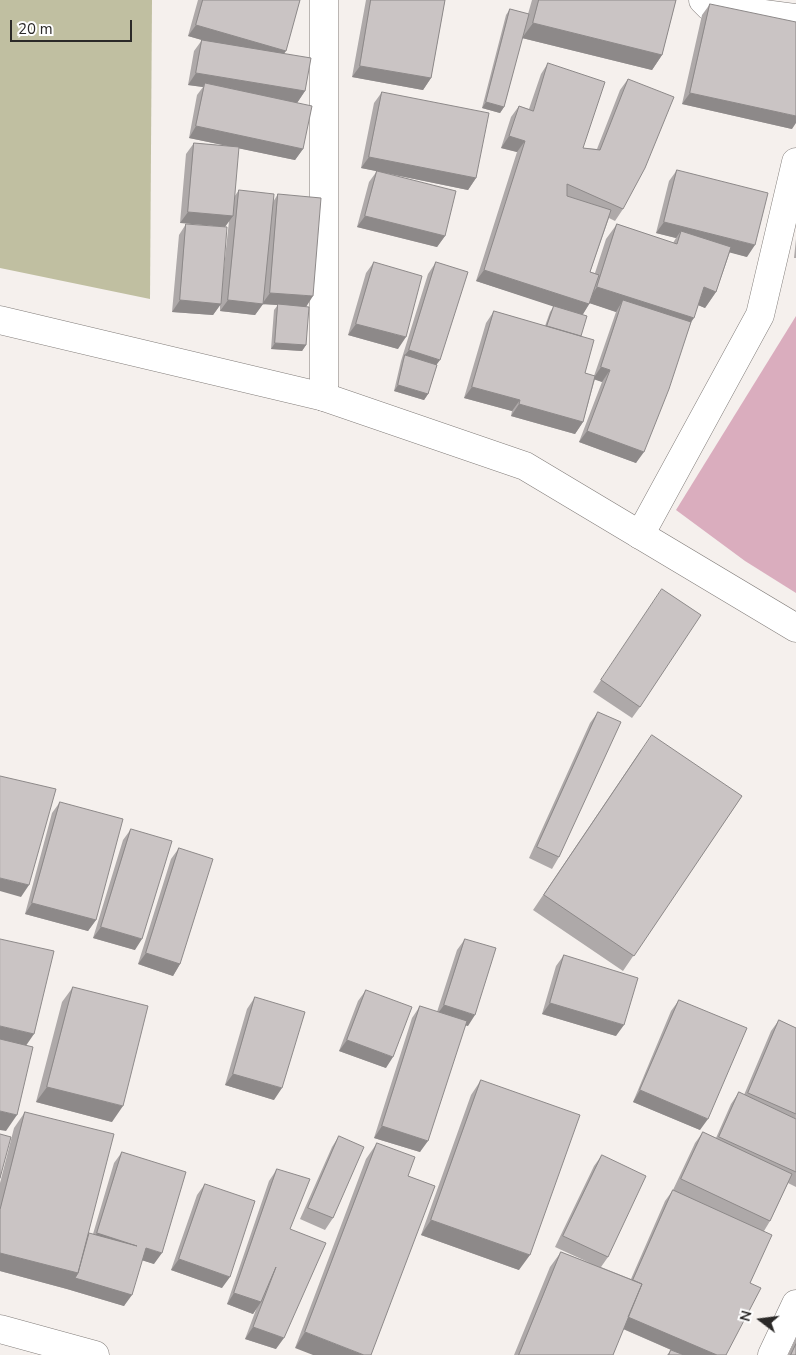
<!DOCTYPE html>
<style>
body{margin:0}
#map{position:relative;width:796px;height:1355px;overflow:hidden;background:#f5f0ed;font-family:"Nunito Sans",sans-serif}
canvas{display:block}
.north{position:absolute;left:736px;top:1295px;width:50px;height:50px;-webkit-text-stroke:4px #fefefe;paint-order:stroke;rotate:285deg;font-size:14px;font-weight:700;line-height:20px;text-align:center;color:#2b2928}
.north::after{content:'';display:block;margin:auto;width:18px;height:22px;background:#2b2928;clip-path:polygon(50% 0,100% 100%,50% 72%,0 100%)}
.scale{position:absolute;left:10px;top:20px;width:122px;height:22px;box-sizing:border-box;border:2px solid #2b2928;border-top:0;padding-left:6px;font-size:15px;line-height:18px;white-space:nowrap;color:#2b2928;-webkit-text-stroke:4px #fefefe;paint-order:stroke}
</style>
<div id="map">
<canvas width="796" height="1355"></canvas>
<div class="north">N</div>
<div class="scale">20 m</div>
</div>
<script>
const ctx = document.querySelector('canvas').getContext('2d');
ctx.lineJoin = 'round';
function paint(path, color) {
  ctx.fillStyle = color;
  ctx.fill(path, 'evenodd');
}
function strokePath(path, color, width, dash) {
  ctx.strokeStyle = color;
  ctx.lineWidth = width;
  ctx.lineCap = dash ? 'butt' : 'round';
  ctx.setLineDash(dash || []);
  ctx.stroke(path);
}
paint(new Path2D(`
 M0,0H152L150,299L0,268Z`), '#c0bfa1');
paint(new Path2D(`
 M796,316V593L745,561L676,510Z`), '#daadbe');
const minor = new Path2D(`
 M324,0V397
 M703,0L710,7L796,18
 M640,535L760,315L796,162
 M772,1355L796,1304`);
const tertiary = new Path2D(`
 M0,320L324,397L525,466L796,628`);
const primary = new Path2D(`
 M0,1329L95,1355`);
strokePath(minor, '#827d7a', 29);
strokePath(tertiary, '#827d7a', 29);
strokePath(primary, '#827d7a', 29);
strokePath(minor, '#fff', 28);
strokePath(tertiary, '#fff', 28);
strokePath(primary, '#fff', 28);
paint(new Path2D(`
 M198,0H300L284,54L305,91L297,103L303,149L295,160L238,148L234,197L239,190L273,202L278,194L306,307V345L302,351L271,349L274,310L278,305L263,304L255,315L220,311V305L213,315L172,312L179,235L186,224L222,286L229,221L180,223L186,154L194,143L228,146L189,138L197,95L203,87L188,85L194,51L202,40L188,36Z
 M366,0H445L431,78L423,90L352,77Z
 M532,0H676L662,55L652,70L522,38L504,107L500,113L482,108L506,15L510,9L528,14Z
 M710,4L792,129L682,104L702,15Z
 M548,63L583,148L597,149L620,90L628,79L623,209L615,221L609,218L590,272L595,273L606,239L617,224L673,243L676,238L656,233L669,181L677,170L747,257L730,252L716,292L705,308L698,305L636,463L579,442L602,382L595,379L583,422L575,434L511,416L512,411L464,398L486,323L494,311L545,326L550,312L554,306L476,281L517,152L501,148L511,117L519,106L529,109L541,74ZM590,303L616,312L594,376L585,373L581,336L582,315Z
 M382,92L476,178L468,190L385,173L445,236L437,247L357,227L369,182L377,171L361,168L374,103Z
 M796,239V258H794Z
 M374,262L398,349L348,335L366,273Z
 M436,262L437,365L428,394L424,400L394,391L401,361L428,274Z
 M654,601L640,707L632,718L593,692Z
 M598,712L559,857L552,869L529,858L590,723Z
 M641,750L742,796L623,971L533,910Z
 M60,802L96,920L88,931L25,914L52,813Z
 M131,829L135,950L93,938L123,840Z
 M179,848L180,964L173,976L138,964L171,859Z
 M465,939L468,1026L465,1025L420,1152L374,1138L412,1018L420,1006L437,1012L457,950Z
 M564,955L616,1036L542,1014L556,966Z
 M73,987L112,1122L36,1102L62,1002Z
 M366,990L386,1068L339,1051L358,1001Z
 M255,997L274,1100L225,1085L247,1009Z
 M679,1000L700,1130L633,1102L671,1011Z
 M779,1020L796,1028V1187L788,1183L770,1221L764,1231L750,1283L726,1355H667L671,1350L678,1353L623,1329L613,1355H514L550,1267L561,1252L590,1263L555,1247L594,1166L602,1155L608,1257L601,1267L631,1279L665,1201L673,1190L695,1143L703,1132L716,1138L731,1104L739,1092L744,1095L771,1031Z
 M481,1080L519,1270L421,1235L471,1095Z
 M25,1112L88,1234H93L114,1163L122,1152L154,1264L142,1260L124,1306L67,1289L0,1271V1183L14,1128Z
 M339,1136L333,1218L325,1230L300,1219L332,1147Z
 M377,1143L408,1176L435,1186L295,1348L366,1159Z
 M277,1169L290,1229L276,1349L245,1339L257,1307L253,1314L227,1304L269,1181Z
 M205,1184L222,1288L171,1270L197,1195Z
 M796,1337V1355H788Z`), '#aea9a9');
paint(new Path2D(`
 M533,23L662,55L652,70L522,38Z
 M196,25L286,51L278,62L188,36Z
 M360,66L431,78L423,90L352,77Z
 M196,73L305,91L297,103L205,83L203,87L188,85Z
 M690,93L796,116V123L792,129L682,104Z
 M486,102L504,107L500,113L482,108Z
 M196,126L303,149L295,160L189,138Z
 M509,136L525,141L517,152L501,148Z
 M369,157L476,178L468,190L361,168Z
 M188,212L233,216L225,227L180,223Z
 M365,216L445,236L437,247L357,227Z
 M664,222L755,245L747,257L678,239L681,231L676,238L656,233Z
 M484,270L589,304L582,316L476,281Z
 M597,287L694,318L683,334L623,300L616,312L586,302Z
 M704,287L716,292L705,308L693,303Z
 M270,293L313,296L306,307L262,304Z
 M180,300L221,304L213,315L172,312Z
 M228,300L263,304L255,315L220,311Z
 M356,324L406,337L398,349L348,335Z
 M275,343L306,345L302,351L271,349Z
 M409,350L440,360L432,371L405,355Z
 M601,367L610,370L602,382L593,379Z
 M398,385L428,394L424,400L394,391Z
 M472,387L520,400L512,411L464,398Z
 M519,404L583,422L575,434L511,416Z
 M587,431L644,452L636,463L579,442Z
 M0,878L29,885L21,897L0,891Z
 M32,903L96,920L88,931L25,914Z
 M101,927L142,939L135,950L93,938Z
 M146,953L180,964L173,976L138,964Z
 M550,1003L624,1025L616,1036L542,1014Z
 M444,1005L475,1015L468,1026L436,1016Z
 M0,1026L34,1034L23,1050L0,1044Z
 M347,1040L393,1057L386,1068L339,1051Z
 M233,1074L282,1088L274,1100L225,1085Z
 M47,1087L123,1106L112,1122L36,1102Z
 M640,1090L708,1119L700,1130L633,1102Z
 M0,1111L17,1115L6,1131L0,1130Z
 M382,1126L428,1141L420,1152L374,1138Z
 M431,1220L530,1255L519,1270L421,1235Z
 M97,1233L137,1246L89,1244Z
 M146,1248L162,1253L154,1264L138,1259Z
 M0,1253L78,1273L132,1295L124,1306L67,1289L0,1271Z
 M179,1259L230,1277L222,1288L171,1270Z
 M234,1293L261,1302L253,1314L227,1304Z
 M627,1316L717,1355H683L619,1327Z
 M253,1327L284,1338L276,1349L245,1339Z
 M305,1332L364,1355H313L295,1348Z`), '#8d8989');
const building = new Path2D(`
 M203,0H300L286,51L196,25Z
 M371,0H445L431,78L360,66Z
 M539,0H676L662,55L533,23Z
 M710,4L796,22V116L690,93Z
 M510,9L529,14L504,107L486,102Z
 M202,40L311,58L305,91L196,73Z
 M548,63L605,82L583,148L600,150L628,79L674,97L645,168L623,209L567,184V196L611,210L590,272L599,275L589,304L484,270L525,141L509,136L519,106L533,111Z
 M205,83L312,106L303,149L196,126Z
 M382,92L489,113L476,178L369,157Z
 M194,143L239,147L233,216L188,212Z
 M677,170L768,193L755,245L664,222Z
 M377,171L456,191L445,236L365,216Z
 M239,190L274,194L263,304L228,300Z
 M278,194L321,198L313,296L270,293Z
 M186,224L227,227L221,304L180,300Z
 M617,224L677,244L681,231L731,247L716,292L704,287L694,318L597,287Z
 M374,262L422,276L406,337L356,324Z
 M436,262L468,272L440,360L409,350Z
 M623,300L691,322L669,389L644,452L587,431L610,370L601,367Z
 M278,304L309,307L306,345L275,343Z
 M554,306L587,316L581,336L547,326Z
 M494,311L594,340L585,373L595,376L583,422L519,404L520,400L472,387Z
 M405,355L437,365L428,394L398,385Z
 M662,589L701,615L640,707L601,680Z
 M598,712L621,722L559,857L537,847Z
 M652,735L742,796L634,956L544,895Z
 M0,776L56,789L29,885L0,878Z
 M60,802L123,819L96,920L32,903Z
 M131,829L172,841L142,939L101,927Z
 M179,848L213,859L180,964L146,953Z
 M0,939L54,951L34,1034L0,1026Z
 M465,939L496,948L475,1015L444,1005Z
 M564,955L638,978L624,1025L550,1003Z
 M73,987L148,1006L123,1106L47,1087Z
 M366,990L412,1007L393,1057L347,1040Z
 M255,997L305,1012L282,1088L233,1074Z
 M679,1000L747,1028L708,1119L640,1090Z
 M420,1006L467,1021L428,1141L382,1126Z
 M779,1020L796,1028V1114L748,1093Z
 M0,1039L33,1047L17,1115L0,1111Z
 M481,1080L580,1115L530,1255L431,1220Z
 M739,1092L796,1119V1172L719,1137Z
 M25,1112L114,1134L78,1273L0,1253V1210Z
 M703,1132L792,1174L770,1221L681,1179Z
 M0,1134L11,1137L0,1178Z
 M339,1136L364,1147L333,1218L308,1208Z
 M377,1143L415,1157L408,1176L435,1186L371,1355H364L305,1332Z
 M122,1152L186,1172L162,1253L146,1248L132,1295L75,1278L78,1273L89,1233L137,1246L97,1233Z
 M602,1155L646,1176L608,1257L563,1236Z
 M277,1169L310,1179L290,1229L326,1243L284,1338L253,1327L276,1267L261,1302L234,1293Z
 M205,1184L255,1201L230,1277L179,1259Z
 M673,1190L772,1235L750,1283L761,1288L726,1355H717L628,1317L642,1284L633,1280Z
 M561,1252L642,1284L613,1355H519Z
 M796,1344V1355H791Z
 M671,1350L684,1355H669Z`);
paint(building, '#cac4c4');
strokePath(building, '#8d8989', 1);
</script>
